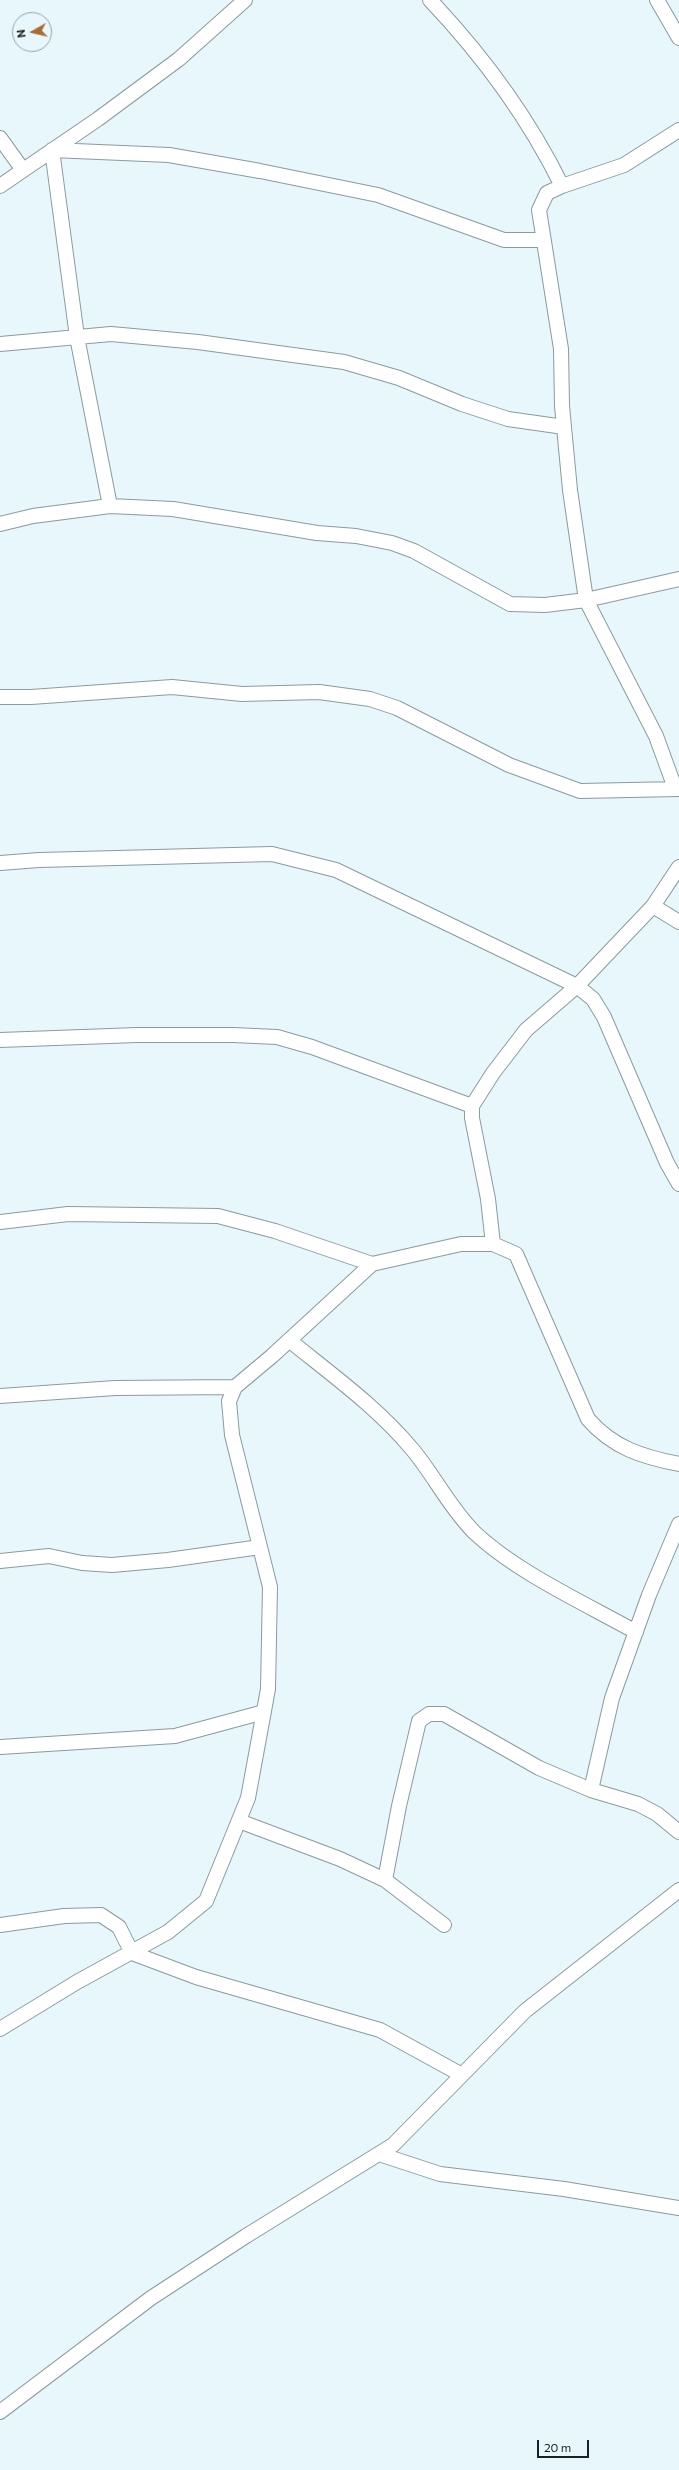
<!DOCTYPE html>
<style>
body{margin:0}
#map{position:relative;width:679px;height:2470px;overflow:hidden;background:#e8f7fc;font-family:Commissioner,sans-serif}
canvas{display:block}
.north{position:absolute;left:12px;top:12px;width:40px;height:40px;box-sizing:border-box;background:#e8f7fc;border:1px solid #96a2a6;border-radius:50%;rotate:262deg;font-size:11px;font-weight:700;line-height:16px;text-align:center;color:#1c2224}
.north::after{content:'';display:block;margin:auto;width:14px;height:18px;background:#aa6b32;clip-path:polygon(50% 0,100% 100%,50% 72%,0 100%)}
.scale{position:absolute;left:537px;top:2440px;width:52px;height:18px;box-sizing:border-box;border:2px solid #1c2224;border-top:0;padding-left:5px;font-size:12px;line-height:14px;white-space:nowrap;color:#1c2224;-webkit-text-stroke:3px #e8f7fc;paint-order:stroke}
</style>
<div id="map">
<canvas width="679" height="2470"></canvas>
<div class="north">N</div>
<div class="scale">20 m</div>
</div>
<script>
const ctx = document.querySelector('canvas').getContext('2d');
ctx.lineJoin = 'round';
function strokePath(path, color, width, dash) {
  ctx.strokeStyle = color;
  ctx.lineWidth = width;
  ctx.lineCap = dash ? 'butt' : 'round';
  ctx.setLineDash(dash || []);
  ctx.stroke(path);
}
const minor = new Path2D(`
 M430,0C483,56 528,117 562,186
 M657,0L679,38
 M0,138L23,170
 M0,186L98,119L179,59L245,0
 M0,344L111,334L198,342L344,362L399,378L462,404L508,419L564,427
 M110,506L77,337L52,150L169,155L260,171L378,195L504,240H543
 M0,524L33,516L110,506L173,509L317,533L356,536L392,543L414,551L510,604L545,605L586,600L679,579
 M0,697H31L172,687L242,694L319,692L370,699L397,708L509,765L580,791L679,789
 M675,788L656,736L586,600L570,490L562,406L561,349L539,210L547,193L562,186L624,165L679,130
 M0,863L39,860L272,854L336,870L577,986L593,999L604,1017L667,1163L679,1184
 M653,906L679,922
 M0,1040L137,1035H233L277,1037L312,1047L472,1106
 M0,1222L68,1214L218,1216L275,1231L372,1264
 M493,1244L488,1199L472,1118V1106L493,1073L526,1030L577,986L653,906L679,867
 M289,1340C332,1375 377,1407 412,1449C434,1475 449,1507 474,1532C516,1572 584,1603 636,1632
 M0,1396L115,1388L235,1387
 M0,1561L49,1556L82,1563L112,1565L168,1560L260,1547
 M0,1747L175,1736L264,1712
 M591,1790L612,1698L649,1595L679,1524
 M239,1821L340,1859L385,1880L444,1925
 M385,1880L399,1806L419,1721L429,1714H444L539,1768L591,1790L638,1804L657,1814L679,1832
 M0,1925L64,1916L101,1915L119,1927L132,1953L196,1977L380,2030L462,2075
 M0,2029L77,1982L168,1932L206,1901L248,1798L268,1689L270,1587L232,1435L229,1401L235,1387L272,1356L372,1264L461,1244H493L516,1254L588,1419C613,1448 643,1457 679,1464
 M379,2154L440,2174L564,2189L679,2208
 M0,2412L151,2298L246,2236L393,2145L525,2011L679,1890`);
strokePath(minor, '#8c9a9e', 16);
strokePath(minor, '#fff', 14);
</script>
